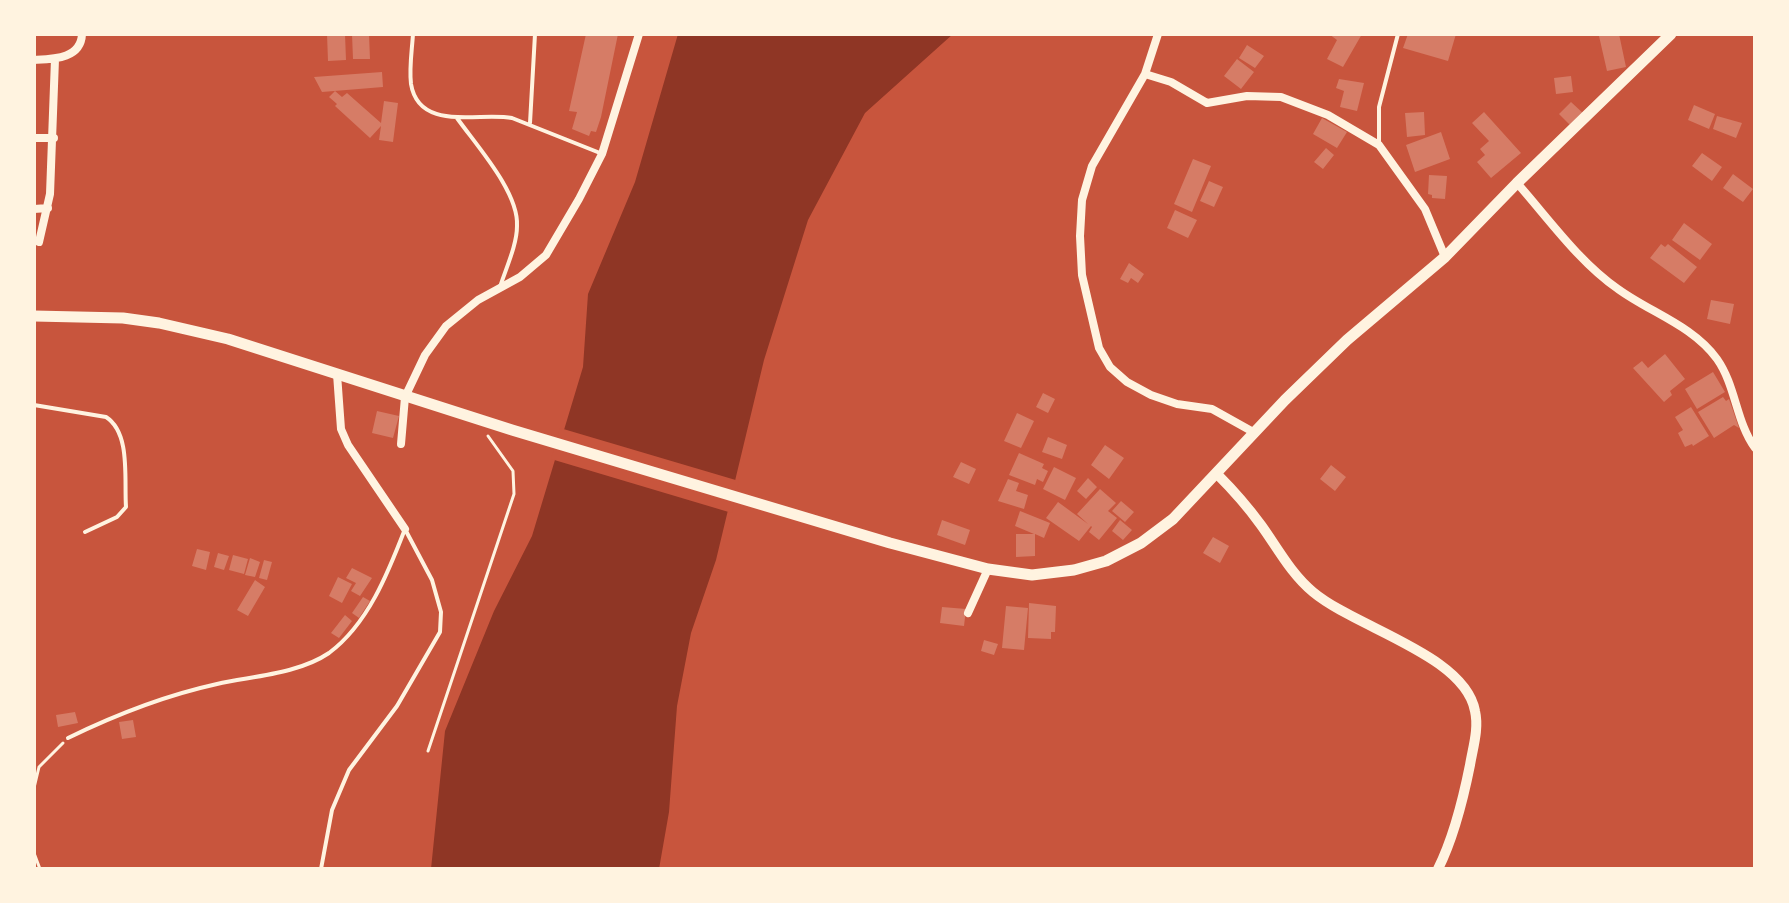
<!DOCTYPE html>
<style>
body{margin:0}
#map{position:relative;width:1789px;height:903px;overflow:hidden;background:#c8553d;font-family:Barlow,sans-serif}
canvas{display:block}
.frame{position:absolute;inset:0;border:36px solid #fff3e0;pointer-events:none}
</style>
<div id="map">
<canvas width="1789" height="903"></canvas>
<div class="frame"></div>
</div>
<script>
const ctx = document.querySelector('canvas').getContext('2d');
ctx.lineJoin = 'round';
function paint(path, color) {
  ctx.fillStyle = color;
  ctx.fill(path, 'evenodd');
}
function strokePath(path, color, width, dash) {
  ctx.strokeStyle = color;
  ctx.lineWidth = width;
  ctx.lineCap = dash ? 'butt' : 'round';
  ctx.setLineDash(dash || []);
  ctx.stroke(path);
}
paint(new Path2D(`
 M678,34H953L865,113L808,220L764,360L716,560L691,633L677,706L669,812L659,869H431L445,731L494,611L532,536L583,367L588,294L635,182Z`), '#8f3625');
paint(new Path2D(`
 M560,428L739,481L732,513L551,459Z`), '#c8553d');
paint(new Path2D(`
 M327,34H345L346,60L328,61Z
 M352,34H369L370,59H353Z
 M586,34H618L601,117L596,132L591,131L589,136L572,129L577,112L569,111Z
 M1329,34H1362L1343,67L1327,59L1337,40Z
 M1408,34H1456L1448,61L1403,48Z
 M1619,34L1626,67L1607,71L1599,36Z
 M1247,45L1264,56L1255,68L1239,58Z
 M1237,59L1254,72L1241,89L1224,76Z
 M382,72L383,87L322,92L314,77Z
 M1571,76L1573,92L1556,94L1554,78Z
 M1339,79L1364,83L1357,111L1340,107L1344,91L1336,88Z
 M335,91L342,97L347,93L381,123L384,101L398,103L393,142L379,140L381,126L370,138L335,106L337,104L329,97Z
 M1571,102L1584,114L1571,126L1559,114Z
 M1694,105L1715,114L1709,129L1688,120Z
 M1424,112L1425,135L1407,137L1405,113Z
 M1484,112L1521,153L1491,178L1477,162L1485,155L1480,149L1489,141L1472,123Z
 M1717,116L1742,123L1736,138L1713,129Z
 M1322,118L1347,132L1337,148L1313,134Z
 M1441,132L1450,159L1415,172L1406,145Z
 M1326,148L1334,155L1323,169L1314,162Z
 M1702,153L1722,167L1712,181L1692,166Z
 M1193,159L1211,166L1192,212L1174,204Z
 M1733,174L1753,189L1743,202L1723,188Z
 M1429,175L1447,176L1445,199L1432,198V195L1428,194Z
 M1209,181L1223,187L1214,207L1200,201Z
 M1175,210L1197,220L1188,238L1167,228Z
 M1684,223L1712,244L1700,260L1672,240Z
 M1661,244L1665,247L1668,244L1697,267L1684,283L1650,258Z
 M1129,263L1144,274L1138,283L1131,278L1128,283L1120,279Z
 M1711,300L1734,304L1730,324L1707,319Z
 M1665,354L1685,379L1670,391L1672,395L1664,402L1633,368L1642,361L1648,368Z
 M1713,372L1725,392L1697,409L1685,389Z
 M1043,393L1055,399L1048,413L1036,407Z
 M1723,397L1726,401L1729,399L1739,428L1734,425L1714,438L1698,412Z
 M1691,407L1709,436L1693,446L1692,444L1685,447L1678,433L1683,430L1675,417Z
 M377,411L399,416L393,438L372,433Z
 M1017,413L1034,421L1021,448L1004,441Z
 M1048,437L1067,445L1062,459L1042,452Z
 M1105,445L1124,458L1109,479L1091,465Z
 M1019,453L1044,464L1042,468L1048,471L1043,482L1037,479L1035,485L1009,475Z
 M961,462L976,469L969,484L953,477Z
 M1331,465L1346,477L1335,491L1320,479Z
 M1054,467L1076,478L1065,500L1043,489Z
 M1088,478L1097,487L1086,499L1077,491Z
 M1008,479L1019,483L1016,491L1028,495L1024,509L998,501Z
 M1100,489L1116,503L1108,511L1117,518L1099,540L1089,532L1092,527L1091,526L1079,541L1046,518L1058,502L1088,524L1077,514Z
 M1121,501L1134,512L1125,522L1112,511Z
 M1020,511L1050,523L1044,538L1035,534V556L1016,557V534H1034L1015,526Z
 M942,520L970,530L965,545L937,535Z
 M1120,520L1132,530L1123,540L1112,531Z
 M1213,537L1229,546L1220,563L1203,553Z
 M197,549L210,552L206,570L192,566Z
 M218,553L229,556L224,570L214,567Z
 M233,555L248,559L244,574L229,570Z
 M250,558L260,562L255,577L245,575Z
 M264,560L272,562L267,580L259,578Z
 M352,568L372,578L360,596L351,591L356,583L346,578Z
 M338,577L352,584L342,603L329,596Z
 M255,580L265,587L248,616L237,610Z
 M363,597L370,601L359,618L352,613Z
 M1029,603L1056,606L1055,632H1051V639L1028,638Z
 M1006,606L1028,608L1024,650L1002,648Z
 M942,607L966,609L964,626L940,623Z
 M345,615L352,621L339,638L331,633Z
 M984,640L998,644L994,655L981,651Z
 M75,712L78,723L58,727L56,715Z
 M133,720L136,737L122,739L119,722Z`), '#d67c66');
strokePath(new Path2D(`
 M428,751L514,494L513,471L488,436
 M34,788L39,767L63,743
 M34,853L40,869`), '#fff3e0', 3);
strokePath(new Path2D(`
 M413,34C412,50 409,68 411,84C419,132 479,112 512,118L600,153
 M457,118C476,145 519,192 517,226C517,245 506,268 500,287
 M530,123L535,34
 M1379,142V107L1398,34
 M34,405L106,417C131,433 124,479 126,507L117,517L85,532
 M68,738C115,715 167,695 217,684C253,676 298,674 329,653C368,624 388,573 405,529
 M321,869L332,810L349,770L397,706L440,632L441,612L432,580L406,531`), '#fff3e0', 4);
strokePath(new Path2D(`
 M1158,34L1145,74L1171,82L1207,103L1247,96L1281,97L1328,115L1379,145L1425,209L1445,257
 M34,60C53,59 81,59 82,34
 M1145,74L1092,166L1082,200L1080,236L1082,275L1099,348L1110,367L1127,382L1151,395L1177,404L1212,409L1255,433
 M34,138H54
 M1517,183C1548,218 1579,262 1618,289C1651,313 1692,325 1717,359C1736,386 1736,422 1755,448
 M34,209L48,208
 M39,242L50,194L55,59
 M337,374L341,429L348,445L405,529
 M401,444L405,397L425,355L446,326L478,300L520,277L546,255L579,199L602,154L639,34
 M968,613L988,569`), '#fff3e0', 8);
strokePath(new Path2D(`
 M1217,474C1233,490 1248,507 1261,525C1277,547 1291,574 1313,592C1356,628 1465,655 1475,711C1479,729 1473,747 1470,765C1463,800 1454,837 1438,869`), '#fff3e0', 10);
strokePath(new Path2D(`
 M34,316L123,318L159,323L228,339L512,430L890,543L988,569L1032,575L1074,570L1106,561L1141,543L1173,519L1285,400L1347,340L1445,257L1517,183L1671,34`), '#fff3e0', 11);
</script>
